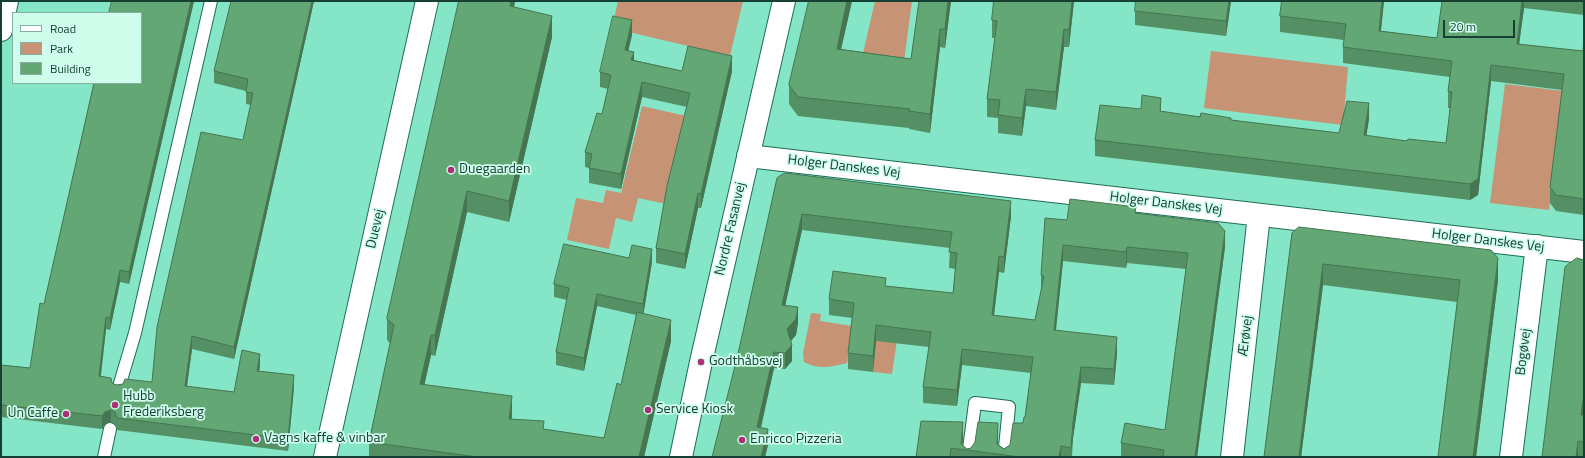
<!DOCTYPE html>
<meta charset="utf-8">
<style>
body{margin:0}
#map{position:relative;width:1585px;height:458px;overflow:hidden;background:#84e6c7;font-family:"Titillium Web",sans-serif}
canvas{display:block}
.frame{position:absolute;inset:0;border:2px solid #164034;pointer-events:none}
.legend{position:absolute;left:12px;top:12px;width:130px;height:72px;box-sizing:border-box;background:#cffdec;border:1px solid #85b1a2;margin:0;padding:5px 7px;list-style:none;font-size:12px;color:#164034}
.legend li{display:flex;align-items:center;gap:8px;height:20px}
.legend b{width:20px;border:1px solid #85b1a2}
.scale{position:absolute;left:1443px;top:20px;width:72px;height:18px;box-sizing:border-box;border:2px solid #164034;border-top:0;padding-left:5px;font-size:12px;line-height:14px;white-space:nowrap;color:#164034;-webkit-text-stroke:3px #cffdec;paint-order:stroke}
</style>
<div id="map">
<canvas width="1585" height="458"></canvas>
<div class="frame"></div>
<ul class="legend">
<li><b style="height:5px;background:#fff"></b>Road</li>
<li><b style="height:11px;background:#c79375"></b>Park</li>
<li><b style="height:11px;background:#62a774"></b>Building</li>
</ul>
<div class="scale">20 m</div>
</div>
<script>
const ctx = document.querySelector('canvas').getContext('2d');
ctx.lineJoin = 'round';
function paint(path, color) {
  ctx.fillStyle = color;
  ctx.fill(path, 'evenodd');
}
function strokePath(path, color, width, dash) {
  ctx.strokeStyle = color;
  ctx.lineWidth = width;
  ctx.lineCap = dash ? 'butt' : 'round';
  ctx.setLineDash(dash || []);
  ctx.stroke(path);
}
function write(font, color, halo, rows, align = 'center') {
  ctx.font = font + ' "Titillium Web",sans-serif';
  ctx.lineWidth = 3.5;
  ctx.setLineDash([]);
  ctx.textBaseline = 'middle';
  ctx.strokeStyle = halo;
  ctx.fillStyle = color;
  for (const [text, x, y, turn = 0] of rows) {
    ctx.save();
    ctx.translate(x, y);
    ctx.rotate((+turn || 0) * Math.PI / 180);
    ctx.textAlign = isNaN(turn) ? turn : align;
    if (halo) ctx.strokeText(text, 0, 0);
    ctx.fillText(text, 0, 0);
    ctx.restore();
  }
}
paint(new Path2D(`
 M618,1H743L730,56L612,28Z
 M875,1H912L904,61L863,53Z
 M1211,51L1348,67L1343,125L1204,108Z
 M1505,84L1563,91L1549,210L1490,203Z
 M642,106L686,116L666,204L638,198L632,222L616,218L609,249L567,240L576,198L603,203L606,190L621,193Z
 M811,313L821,314L820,321L898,333L892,374L873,372L875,348L851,345L847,363C831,367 819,370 804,362L803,353Z`), '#c79375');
const service = new Path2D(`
 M118,390L135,333L211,1
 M104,457L110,429
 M968,457L975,403L1009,407L1004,457`);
const minor = new Path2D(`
 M1,30L7,1
 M748,156L1584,252
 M325,457L427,1
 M1232,457L1259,215
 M1511,457L1537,246`);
const tertiary = new Path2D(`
 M681,457L701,362L784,1`);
strokePath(service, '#1c6c57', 14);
strokePath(minor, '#1c6c57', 24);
strokePath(tertiary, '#1c6c57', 24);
strokePath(service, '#fff', 12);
strokePath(minor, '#fff', 22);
strokePath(tertiary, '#fff', 22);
paint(new Path2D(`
 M112,1H194L129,284L120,282L110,330L106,329L101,376L116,385L152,382L243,140L251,105L246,104V91L214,83V71L314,1L234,359L192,349L187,387L234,392L260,366L259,371L294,387L288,451L117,430L115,424L111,422L105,424L102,429L1,417V365L30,368Z
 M459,1H515L514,7L552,37L509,222L467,212L435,356L431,355L424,385L511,419L544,429L604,438L621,385L636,315L597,306L584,371L556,365V352L567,300L554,297V284L629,258L652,262L643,314L671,341L644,457H369V442L390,343L387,340V319Z
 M809,1H852L841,49L911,59L919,1H951L945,48L940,47L930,133L909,129V128L798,116L789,104V85Z
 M994,1H1074L1069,47H1064L1056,110L1026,106L1022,136L998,133V118L987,117V99L995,38H992V20Z
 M1231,1L1226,36L1135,25V11Z
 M1282,1H1384L1381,31L1437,38L1442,1H1584V15L1524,8L1519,44L1583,51L1584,38V215L1556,211L1550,203V187L1562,90L1491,81L1478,195L1470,200L1095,156V140L1161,112L1339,133L1369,119L1366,136L1407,141L1446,143L1450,108H1448V91L1450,77L1343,63V47L1344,40L1280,32V16Z
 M632,35L628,51L634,60L682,71H732L701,208H698L685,269L656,263V248L687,107L642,97L621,189L589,183V168L585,167V152L602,114L608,89L600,87V72Z
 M777,178L1011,216L1004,273L999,272L994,316L1035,320L1041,291V275L1067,220L1136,213L1225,247L1197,457H1121V443L1165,430L1186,269L1127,263L1126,268L1063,261L1056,331L1117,353L1114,385L1081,383L1073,438L1072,457H916L963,438L962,445L967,449L998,439V444L1004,449L1010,445L1023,423L1025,417L1031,373L962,365L957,406L923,403V387L929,347L876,341L873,372L848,369V353L852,318L829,315V299L886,286L953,293L955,269L949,268L950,248L802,230L785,305L798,323L796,335L791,341L792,361L785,369L774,368L761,428L768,445L765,457L738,354Z
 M1292,233L1498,280L1476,457H1438L1457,302L1323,285L1301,457H1264Z
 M1584,260V457H1542Z`), '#549064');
paint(new Path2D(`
 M191,1H194L129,284V272Z
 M312,1H314L234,359V347Z
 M511,1H515L510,27V6Z
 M847,1H852L837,67V49Z
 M948,1H951L945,48V29Z
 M1072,1H1074L1069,47V30Z
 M1229,1H1231L1226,36V21Z
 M1382,1H1384L1379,47V31Z
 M1522,1H1524V8L1517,60V44Z
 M552,16V37L509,222V201Z
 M632,20V35L625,65V50Z
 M940,29V47L930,133V114Z
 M1064,29V47L1056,110V92Z
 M634,52V66L631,60Z
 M732,56V71L701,208V194Z
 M1491,65V81L1478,195L1470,200V184Z
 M642,82V97L621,189V174Z
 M1026,89V106L1022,136V118Z
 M1161,98V114L1160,111Z
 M1369,103V119L1364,151V135Z
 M467,191V212L435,356V335Z
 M698,193V208L685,269V254Z
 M1011,201V216L1004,273V257Z
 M802,214V230L782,320V305Z
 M1225,231V247L1197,457H1195Z
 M1063,245V261L1054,346V330Z
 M1127,247V263L1126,268V252Z
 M652,249V262L643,317V304Z
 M999,256V272L992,331V315Z
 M1498,258V280L1476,457H1473Z
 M1323,264V285L1301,457H1299Z
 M120,270V282L110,330V318Z
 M597,294V306L584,371V358Z
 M798,307V323L796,335L787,345V329Z
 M106,317V329L99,388V376Z
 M671,320V341L644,457H639Z
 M876,325V341L873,372V356Z
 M431,335V355L420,405V384Z
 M192,336V349L185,398V386Z
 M1117,337V353L1114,385V369Z
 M792,345V361L785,369V353Z
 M962,349V365L957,406V390Z
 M774,352V368L757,443V427Z
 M260,354V366L257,383V371Z
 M1081,367V383L1073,438L1071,457L1073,422Z
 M294,375V387L288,451V439Z
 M1584,394V415H1581Z
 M512,396V417L509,439V419Z
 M111,410V422L105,424L102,429V416L105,412Z
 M963,422V438L962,450L961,444Z
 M998,423V439L997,454V444Z
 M768,429V445L765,457H761Z
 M1578,441V457H1576Z
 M1061,446V457H1059Z`), '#457551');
const building = new Path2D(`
 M112,1H191L129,272L120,270L110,318L106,317L99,376L111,378L112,383L116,385L123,384L125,379L152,382L157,327L201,132L243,140L253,93L246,92L248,79L214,71L231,1H312L234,347L192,336L185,386L234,392L242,350L260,354L257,371L294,375L288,439L117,418L115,412L111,410L105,412L102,416L1,405V365L30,368L40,303L44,304L94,83H141V13H109Z
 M459,1H511L510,6L552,16L509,201L467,191L435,335H431L420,384L512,396L509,419L544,421L543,429L604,438L617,383L621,385L637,312L671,320L639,457H477L369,442L394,325L387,319Z
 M809,1H847L837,49L911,59L919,1H948L945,29H940L930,114L909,111L910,109L798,97L789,85Z
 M994,1H1072L1069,30L1064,29L1056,92L1026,89L1022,118L998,115L1000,100L987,99L997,21L992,20Z
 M1136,1H1229L1226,21L1135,11Z
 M1282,1H1382L1379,31L1437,38L1442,1H1522L1517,44L1583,51L1584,38V199L1556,195L1550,187L1564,74L1491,65L1478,179L1470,184L1095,140L1100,105L1141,109L1142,95L1161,98L1160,111L1200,117L1201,113L1231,118V120L1339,133L1347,101L1369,103L1364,135L1407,141L1408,139L1446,143L1452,92L1448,91L1452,61L1343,47L1346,24L1280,16Z
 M613,16L632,20L625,50L634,52L631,60L682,71L688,46L732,56L701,194L698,193L685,254L656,248L667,186L690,93L642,82L621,174L589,168L592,154L585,152L597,113L602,114L611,75L600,72Z
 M785,173L1011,201L1004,257L999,256L992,315L1035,320L1044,276L1041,275L1045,218L1067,220L1070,199L1136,207L1135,213L1218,223L1225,231L1195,457H1163L1164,450L1121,443L1125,423L1165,430L1188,253L1127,247L1126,252L1063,245L1054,330L1117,337L1114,369L1081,367L1073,422L1071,448L1061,446L1059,457H1020L951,448L950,457H916L921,421L963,422L961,444L967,449L971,448L975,442L978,422L998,423L997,444L1004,449L1010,445L1013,423H1023L1024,417H1025L1033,357L962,349L957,390L923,387L931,332L876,325L873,356L848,353L854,303L829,299L833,271L886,278L885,286L953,293L957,253L949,252L952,232L802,214L782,305L798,307L796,319L787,329L792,345L785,353L774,352L757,427L768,429L761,457H712L738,354L777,178Z
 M1299,227L1491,250L1498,258L1473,457H1438L1460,280L1323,264L1299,457H1264L1292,233Z
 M564,244L629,258L632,245L652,249L643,304L597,294L584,358L556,352L569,288L554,284Z
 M1577,258L1584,260V394L1581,415H1584V442L1578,441L1576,457H1542L1565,267Z`);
paint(building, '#62a774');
strokePath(building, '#457551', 1);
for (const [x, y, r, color] of [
 [451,170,4,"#af2c76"],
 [701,362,4,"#af2c76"],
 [115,405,4,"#af2c76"],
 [648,410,4,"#af2c76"],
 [66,414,4,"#af2c76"],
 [256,439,4,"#af2c76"],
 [742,440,4,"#af2c76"]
]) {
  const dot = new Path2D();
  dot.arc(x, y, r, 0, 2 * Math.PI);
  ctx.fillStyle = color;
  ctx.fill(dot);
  strokePath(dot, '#cffdec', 1.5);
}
write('14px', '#164034', '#cffdec', [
 ["Holger Danskes Vej",844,167,7],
 ["Holger Danskes Vej",1166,204,7],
 ["Duevej",376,229,-77],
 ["Nordre Fasanvej",731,229,-77],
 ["Holger Danskes Vej",1488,241,7],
 ["Ærøvej",1246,336,-83],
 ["Bogøvej",1524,352,-83]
]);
write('14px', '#164034', '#cffdec', [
 ["Duegaarden",459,170],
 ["Godthåbsvej",709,362],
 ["Hubb",123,397],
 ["Frederiksberg",123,413],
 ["Service Kiosk",656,410],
 ["Un Caffe",58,414,"right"],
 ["Vagns kaffe & vinbar",264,439],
 ["Enricco Pizzeria",750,440]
], 'left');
</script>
